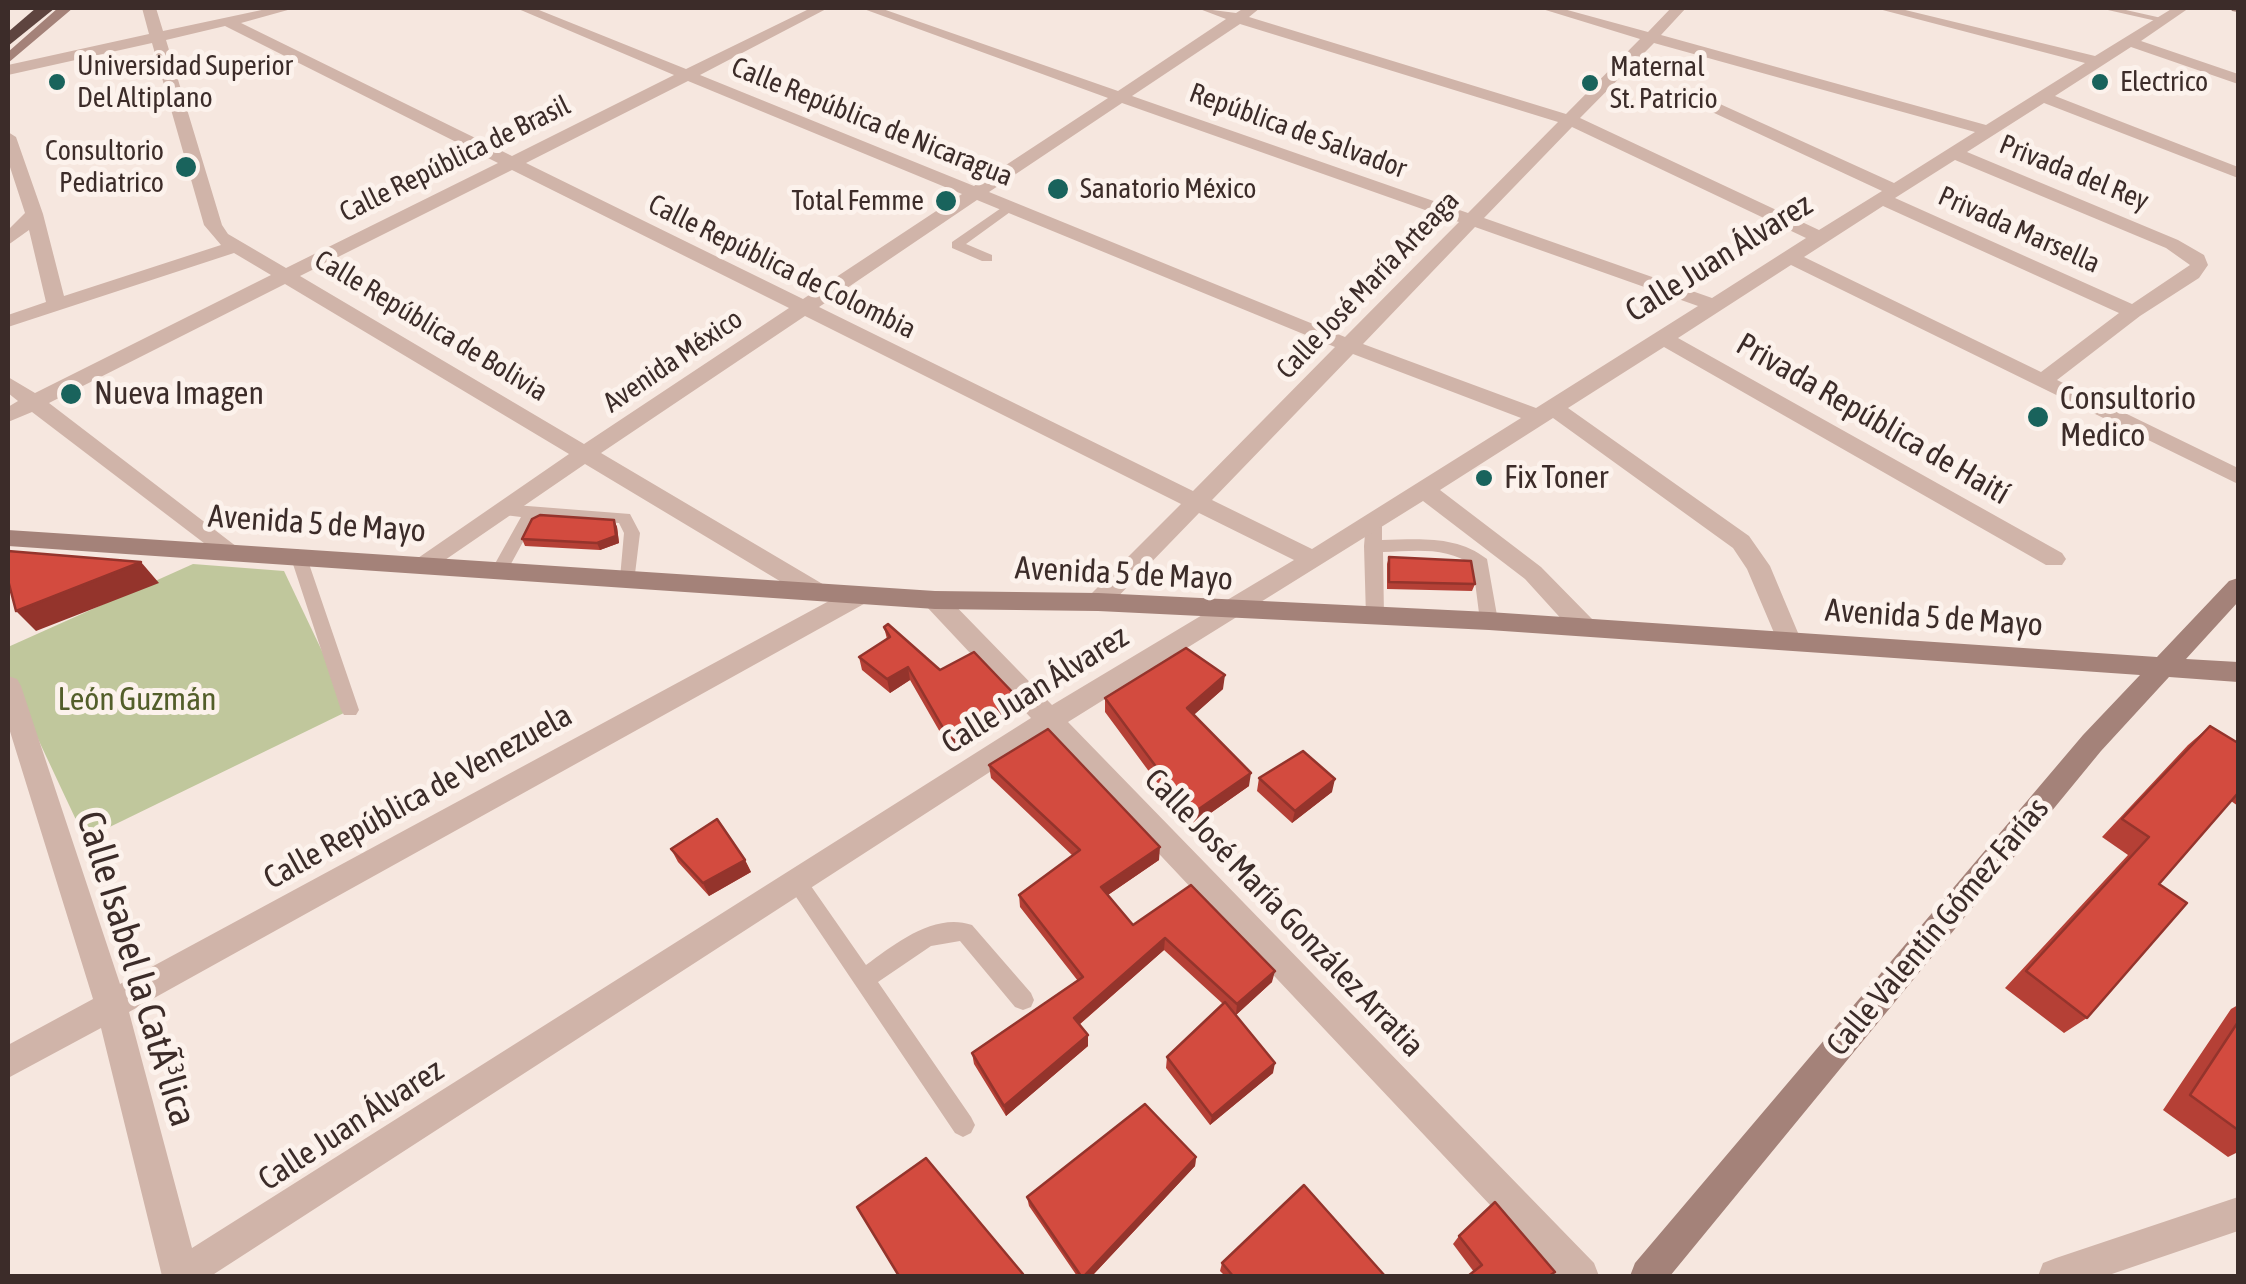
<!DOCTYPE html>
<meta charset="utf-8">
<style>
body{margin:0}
#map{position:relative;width:2246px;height:1284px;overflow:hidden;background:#f6e7df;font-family:"Asap Condensed",sans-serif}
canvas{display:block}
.frame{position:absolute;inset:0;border:10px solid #3c2c29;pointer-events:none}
</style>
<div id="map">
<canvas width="2246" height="1284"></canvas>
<div class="frame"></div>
</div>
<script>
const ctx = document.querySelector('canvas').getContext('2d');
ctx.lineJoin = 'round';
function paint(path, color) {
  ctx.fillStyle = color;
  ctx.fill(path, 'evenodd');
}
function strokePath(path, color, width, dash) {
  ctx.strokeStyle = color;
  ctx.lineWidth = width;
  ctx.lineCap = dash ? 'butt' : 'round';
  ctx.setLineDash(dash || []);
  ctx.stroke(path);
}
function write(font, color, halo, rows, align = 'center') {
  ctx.font = font + ' "Asap Condensed",sans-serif';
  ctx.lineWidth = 10;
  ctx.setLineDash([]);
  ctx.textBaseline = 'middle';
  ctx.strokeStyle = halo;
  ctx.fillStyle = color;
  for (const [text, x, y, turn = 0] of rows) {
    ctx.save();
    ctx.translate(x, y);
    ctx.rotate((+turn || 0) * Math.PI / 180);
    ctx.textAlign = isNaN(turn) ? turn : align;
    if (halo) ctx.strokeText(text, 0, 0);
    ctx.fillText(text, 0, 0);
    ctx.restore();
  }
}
paint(new Path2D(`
 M193,564L284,571L350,710L85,839L8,675V647Z`), '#c0c79c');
paint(new Path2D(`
 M2099,8H2117L2166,19L2161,22Z
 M1007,204L1017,207L966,244L992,255V261H982L952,248V242Z
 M502,504L630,514L640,533L634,582H622L620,578L624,533L619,523L536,518L506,573H494L492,569L521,517L496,514L494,510Z
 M1374,516L1382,522V540C1418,539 1457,535 1487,559L1498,621L1495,626H1483L1480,621L1473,566C1448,546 1413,551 1383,552L1384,617L1375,623L1369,622L1366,617L1364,546L1366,522Z
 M298,549L306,555L359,710L356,715H344L341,710L290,555Z
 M797,873L804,876L866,965C895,944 934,912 972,925L1031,993L1034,1000L1031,1007L1023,1010L1015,1007L960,941L931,946L878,982L971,1117L975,1125L971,1133L963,1137L955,1133L790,888L787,882L790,876Z`), '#d0b4a9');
paint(new Path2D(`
 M142,8H156L163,31L271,8H295L241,23L512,156L674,75L516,8H534L686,69L811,8H828L700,75L974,186L1108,98L861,8H880L1118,91L1226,19L1197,8L1236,13L1244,8H1260L1249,17L1566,114L1640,39L1539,8H1560L1648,32L1671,8H1686L1661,35L1986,125L2085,63L1875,8H1897L2095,56L2173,8H2189L2141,41L2238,74V84L2131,47L2055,96L2238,167V178L2044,103L1967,152L2178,240L2204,255L2208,265L2199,278L2140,316L2057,380L2238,468V484L1791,265L1678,338L2062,553L2066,559L2062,565H2046L1664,347L1568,408L1749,536L1770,566L1801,640L1798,647H1780L1747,569L1733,548L1553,418L1440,490L1541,567L1593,620L1596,627L1593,634H1575L1525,579L1423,501L1068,722L1594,1263L1599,1276H1557L1047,735L211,1276H162L101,1028L8,1078V1045L93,999L8,725V676L17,679L21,686L120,984L853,588H871L874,594L871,600L129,1012L192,1248L1031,718L926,606L923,600L926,594H944L1052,705L1294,560L1199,513L1107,608H1089L1086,602L1089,596L1181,504L805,316L601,453L826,586L829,592L826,598H808L585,464L426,573L418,570L414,564L418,558L569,454L285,284L49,403L241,550L229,558L221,556L32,412L8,422V407L18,401L8,393V377L35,393L271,275L234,253L8,327V315L46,302L29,230L8,245V230L25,213L8,161V132L16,137L43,214L64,296L221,245L204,225L152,43L8,75V65L149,34ZM1240,24L1558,122L1468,213L1132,96ZM225,26L498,163L286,268L228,234L222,225L166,40ZM1654,43L1975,132L1894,183L1709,99H1697V105L1882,191L1819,230L1580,118ZM688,81L962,194L803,299L526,163ZM1122,103L1459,222L1345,337L989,192ZM1572,127L1806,238L1712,298L1484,218ZM1955,160L2166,248L2190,265L2132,304L1895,198ZM512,170L789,308L584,444L300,276ZM977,200L1335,347L1193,491L819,307ZM1883,206L2119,313L2041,372L1804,257ZM1475,227L1698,306L1536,408L1363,344ZM1353,354L1521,418L1312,549L1212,500Z
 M2238,1197V1231L2106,1276H2038L2043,1263L2056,1258Z`), '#d0b4a9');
paint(new Path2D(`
 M58,8H73L8,63V52Z
 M2230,8H2238V12L2232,11Z
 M8,530L935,591L1098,593L1489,612L2157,657L2229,581L2238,578V602L2186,659L2238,662V682L2169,677L2101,751L1670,1276H1630L1635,1263L2083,735L2140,675L1489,630L1098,611L935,609L8,546Z`), '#a48279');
paint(new Path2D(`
 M36,8H55L8,46V32Z`), '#5e443f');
paint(new Path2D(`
 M614,520L617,527L619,543L600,550L525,546L522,539Z
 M1389,557L1475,584L1472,591L1387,589V564Z
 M884,627L940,670L1017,697L1018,710L952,753L910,680L890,693L862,670L859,657L887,639Z
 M1223,689L1193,715L1249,786L1195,824L1156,781L1105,712V698Z
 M2210,726L2238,743V806L2231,801L2159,884L2087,1018L2064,1033L2005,988L2128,855L2102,837L2188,745Z
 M989,765L1159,860L1108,895L1133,925L1272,982L1236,1015L1273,1073L1210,1125L1166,1068L1167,1057L1223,1004L1164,950L1079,1025L1088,1046L1006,1116L974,1064L972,1053L1078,981L1020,907L1019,895L1073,856L991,778Z
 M1259,778L1332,792L1292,823L1257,791Z
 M671,849L745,860L751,872L709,896L678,862Z
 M2238,1005V1152L2228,1157L2163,1110L2231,1009Z
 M1196,1157L1195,1166L1092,1276H1077L1029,1206L1027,1197Z
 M1459,1236L1550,1276L1474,1272L1453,1244Z
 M1222,1263L1385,1276H1225L1220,1271Z`), '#b54036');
paint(new Path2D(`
 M614,520L617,527L619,543L600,550L597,543Z
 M141,562L159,583L36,631L16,611Z
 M908,667L910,680L890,693L887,679Z
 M1225,675L1223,689L1186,722L1187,708Z
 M1017,697L1018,710L952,753L950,740Z
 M1251,773L1249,786L1195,824L1196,811Z
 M1335,779L1332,792L1292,823L1295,811Z
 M1160,847L1159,860L1102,899L1101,887Z
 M745,860L751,872L709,896L703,883Z
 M1165,938L1164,950L1074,1029V1018Z
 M1275,971L1272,982L1236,1015L1237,1004Z
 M1088,1035V1046L1006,1116L1004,1106Z
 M1275,1063L1273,1073L1210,1125L1212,1116Z
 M1196,1157L1195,1166L1092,1276H1084Z`), '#94342c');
const building = new Path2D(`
 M540,515L614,520L616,536L597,543L522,539L532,519Z
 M8,551L141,562L16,611L8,580Z
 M1389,557L1471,561L1475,584L1389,582Z
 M888,624L940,670L974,652L1017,697L950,740L908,667L887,679L859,657L890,637L884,627Z
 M1186,648L1225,675L1187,708L1251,773L1196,811L1157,768L1105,698Z
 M2210,726L2238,743V793L2159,884L2187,903L2087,1018L2026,971L2149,837L2122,819Z
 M1048,729L1160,847L1101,887L1133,925L1191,885L1275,971L1237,1004L1165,938L1074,1018L1088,1035L1004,1106L972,1053L1083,977L1019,895L1080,850L989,765Z
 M1303,751L1335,779L1295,811L1259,778Z
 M717,819L745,860L703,883L671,849Z
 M1225,1002L1275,1063L1212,1116L1167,1057Z
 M2238,1022V1130L2190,1095Z
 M1145,1104L1196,1157L1084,1276H1081L1027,1197Z
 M926,1158L1023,1274L1021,1276H899L857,1207Z
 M1304,1185L1385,1276H1233L1222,1263Z
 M1495,1202L1555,1272L1549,1276H1468L1482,1265L1459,1236Z`);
paint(building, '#d34b3f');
strokePath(building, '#94342c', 2.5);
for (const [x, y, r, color] of [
 [57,82,10,"#19635c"],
 [2100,82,10,"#19635c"],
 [1590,83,10,"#19635c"],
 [186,167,12,"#19635c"],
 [1058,189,12,"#19635c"],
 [946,201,12,"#19635c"],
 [71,394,12,"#19635c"],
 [2038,417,12,"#19635c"],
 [1484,478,10,"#19635c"]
]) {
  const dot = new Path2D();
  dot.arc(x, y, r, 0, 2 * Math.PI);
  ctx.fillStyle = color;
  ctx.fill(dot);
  strokePath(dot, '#fcf2ec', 4);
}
write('28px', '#3c2c29', '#fcf2ec', [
 ["Universidad Superior",77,66],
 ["Del Altiplano",77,98],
 ["Maternal",1610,67],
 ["St. Patricio",1610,99],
 ["Electrico",2120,82],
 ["Consultorio",164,151,"right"],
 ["Pediatrico",164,183,"right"],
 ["Sanatorio México",1080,189],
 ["Total Femme",924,201,"right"]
], 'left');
write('28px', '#3c2c29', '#fcf2ec', [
 ["Calle República de Nicaragua",872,122,22],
 ["República de Salvador",1298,131,20],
 ["Calle República de Brasil",455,159,-26],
 ["Privada del Rey",2074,173,22],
 ["Privada Marsella",2019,230,24],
 ["Calle República de Colombia",782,267,26],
 ["Calle José María Arteaga",1368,285,-46],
 ["Calle República de Bolivia",431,326,31],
 ["Avenida México",673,361,-34]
]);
write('32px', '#3c2c29', '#fcf2ec', [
 ["Calle Juan Álvarez",1719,258,-32],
 ["Privada República de Haití",1873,419,30],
 ["Avenida 5 de Mayo",317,524,4],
 ["Avenida 5 de Mayo",1124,574,3],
 ["Avenida 5 de Mayo",1934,618,4],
 ["Calle Juan Álvarez",1035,690,-32],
 ["Calle República de Venezuela",418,797,-29],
 ["Calle José María González Arratia",1284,913,46],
 ["Calle Valentín Gómez Farías",1938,927,-50],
 ["Calle Juan Álvarez",351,1125,-33]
]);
write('32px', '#3c2c29', '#fcf2ec', [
 ["Nueva Imagen",94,394],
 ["Consultorio",2060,399],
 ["Medico",2060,436],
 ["Fix Toner",1504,478]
], 'left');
write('32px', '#535e2a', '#fcf2ec', [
 ["León Guzmán",137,700]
]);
write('38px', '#3c2c29', '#fcf2ec', [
 ["Calle Isabel la CatÃ³lica",136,969,73]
]);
</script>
